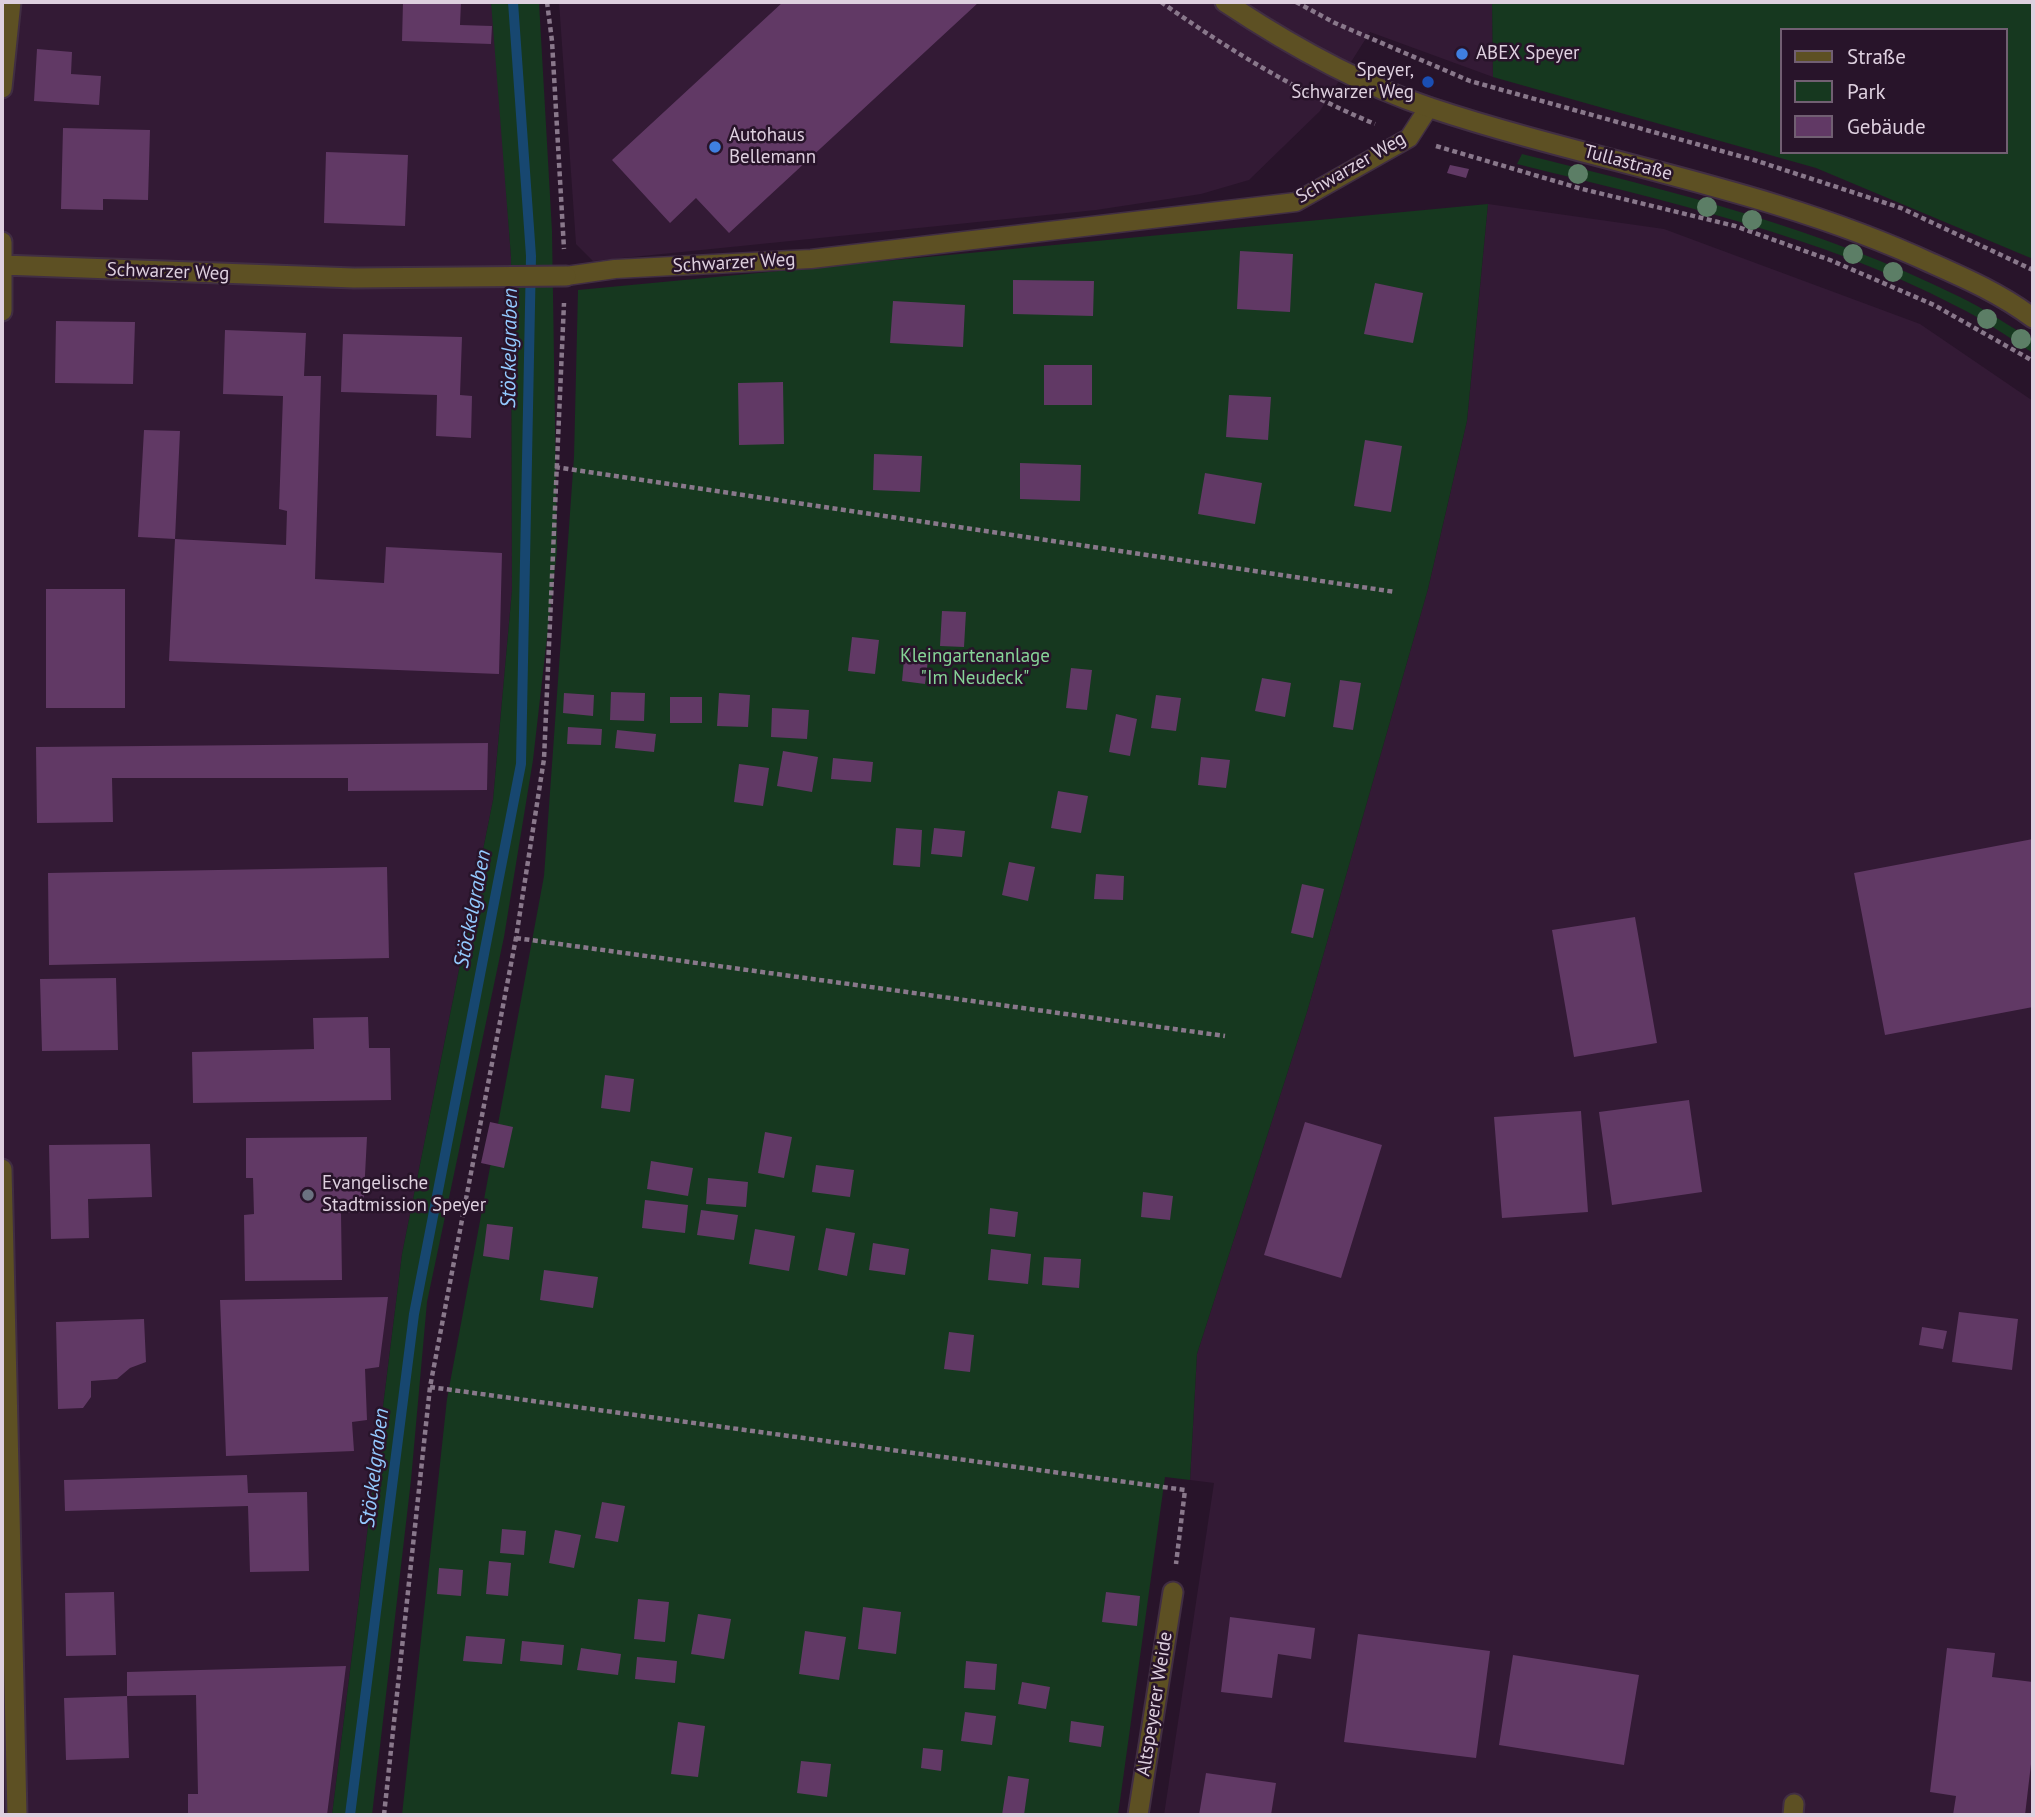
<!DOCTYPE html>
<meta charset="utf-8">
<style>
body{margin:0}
#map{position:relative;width:2035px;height:1817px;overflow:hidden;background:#28142a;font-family:"PT Sans",sans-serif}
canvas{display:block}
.frame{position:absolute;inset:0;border:4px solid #ded0df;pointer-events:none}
.legend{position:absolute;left:1780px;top:28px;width:228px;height:126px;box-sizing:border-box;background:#28142a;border:2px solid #715f72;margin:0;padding:9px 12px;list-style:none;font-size:21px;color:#ded0df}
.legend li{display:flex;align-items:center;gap:14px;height:35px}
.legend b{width:35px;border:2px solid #715f72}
</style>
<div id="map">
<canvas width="2035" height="1817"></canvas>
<div class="frame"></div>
<ul class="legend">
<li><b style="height:9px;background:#5d5023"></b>Straße</li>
<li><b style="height:19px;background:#16381f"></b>Park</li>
<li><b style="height:19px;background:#613965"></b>Gebäude</li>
</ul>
</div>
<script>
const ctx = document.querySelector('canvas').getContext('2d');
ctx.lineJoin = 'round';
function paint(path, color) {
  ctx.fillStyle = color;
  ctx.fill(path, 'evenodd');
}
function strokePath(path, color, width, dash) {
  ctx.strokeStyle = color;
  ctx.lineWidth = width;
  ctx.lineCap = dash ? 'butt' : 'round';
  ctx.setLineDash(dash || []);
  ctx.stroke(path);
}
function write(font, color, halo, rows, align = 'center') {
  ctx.font = font + ' "PT Sans",sans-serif';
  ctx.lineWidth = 5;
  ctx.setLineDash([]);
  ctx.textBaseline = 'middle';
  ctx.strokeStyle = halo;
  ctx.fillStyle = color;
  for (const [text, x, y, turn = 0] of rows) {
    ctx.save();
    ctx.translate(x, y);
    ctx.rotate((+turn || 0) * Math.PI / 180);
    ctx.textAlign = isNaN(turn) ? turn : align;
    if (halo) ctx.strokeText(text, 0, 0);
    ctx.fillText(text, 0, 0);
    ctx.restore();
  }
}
paint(new Path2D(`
 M2,2H491L494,14L511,257L512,590L493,800L402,1254L332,1815H2Z
 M559,2H1492L1493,77L1370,32L1320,111L1249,180L1201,194L1096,210L593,261L576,244Z
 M1488,204L1664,229L1920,324L2033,401V1815H1164L1214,1483L1190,1480L1197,1354L1307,1012L1428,589L1467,421Z`), '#331a35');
paint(new Path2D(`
 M491,2H539L552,231L557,550L533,760L504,937L427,1302L411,1480L372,1815H332L402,1254L493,800L512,590L511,257Z
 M1492,2H2033V259L1816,168L1493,77ZM1781,30H2005V152H1781Z
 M1522,154C1672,191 1821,228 1960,297C1985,309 2009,326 2033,340V353C2008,337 1983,319 1956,306C1820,235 1665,201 1517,164Z
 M1488,204L1467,421L1428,589L1307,1012L1197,1354L1190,1480L1165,1477L1118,1815H402L447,1399L544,876L574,457L578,290Z`), '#16381f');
strokePath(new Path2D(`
 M350,1815L414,1314L521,764L531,256L513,2`), '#174770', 10);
paint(new Path2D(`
 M403,2H461L460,25L492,26L491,44L402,41Z
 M783,2H979L729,233L696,198L670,223L612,160Z
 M37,49L72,52L71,74L101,76L99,105L34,101Z
 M63,128L150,130L148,200L103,199V210L61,209Z
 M326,152L408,155L405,226L324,223Z
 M1450,165L1469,169L1466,178L1447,173Z
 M1240,251L1293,254L1290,312L1237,309Z
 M1013,280L1094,281L1093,316L1013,314Z
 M1375,283L1423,293L1413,343L1364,334Z
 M893,301L965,305L963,347L890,343Z
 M56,321L135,322L133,384L55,383Z
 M225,330L306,333L304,376H321L315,579L384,583L386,547L502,553L499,674L169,661L175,539L286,545L287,511L279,509L283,396L223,394Z
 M343,334L462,337L460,395L472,396L471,438L436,436L437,395L341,392Z
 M1044,365H1092V405H1044Z
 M783,382L784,444L739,445L738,383Z
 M1229,395L1271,397L1268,440L1226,437Z
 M144,430L180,431L175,539L138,537Z
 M1365,440L1402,446L1391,512L1354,506Z
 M874,454L922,456L920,492L873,490Z
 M1020,463L1081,465L1080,501L1020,499Z
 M1205,473L1262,483L1255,524L1198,514Z
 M46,589H125V708H46Z
 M942,611L966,612L964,647L940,646Z
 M852,637L879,640L875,674L848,671Z
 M905,649L929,652L925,684L902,681Z
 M1071,668L1092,670L1087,710L1066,708Z
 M1262,678L1291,683L1285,717L1255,711Z
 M1340,680L1361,683L1353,730L1333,727Z
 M611,692L645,693L644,721L610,720Z
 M564,693L594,695L593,716L563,713Z
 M719,693L750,695L748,727L717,726Z
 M1156,695L1181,698L1176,731L1151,728Z
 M670,697H702V723H670Z
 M772,708L809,710L807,739L771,737Z
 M1116,714L1137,719L1130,756L1109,752Z
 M568,727L602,729L601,745L567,744Z
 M617,730L656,734L654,752L615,748Z
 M488,743L487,790L348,791V778H112L113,822L37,823L36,747Z
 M783,751L818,757L812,792L777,786Z
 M1201,757L1230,760L1226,788L1198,785Z
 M833,758L873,762L871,782L831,779Z
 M739,764L769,768L763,806L734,802Z
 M1058,791L1088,796L1081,833L1051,828Z
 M896,828L922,830L920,867L893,865Z
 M934,828L965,831L962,857L931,854Z
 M2033,839V1007L1885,1035L1854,873Z
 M1009,862L1035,867L1028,901L1002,895Z
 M387,867L389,958L49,965L48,873Z
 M1096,874L1124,876L1123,900L1094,899Z
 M1302,884L1324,889L1313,938L1291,933Z
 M1635,917L1657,1043L1574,1057L1552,930Z
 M116,978L118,1050L42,1051L40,979Z
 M368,1017L369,1048H390L391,1100L193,1103L192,1052L314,1049L313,1018Z
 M605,1075L634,1079L630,1112L601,1108Z
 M1689,1100L1702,1192L1612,1205L1599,1112Z
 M1581,1111L1588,1212L1502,1218L1494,1117Z
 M490,1122L513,1127L504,1168L481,1163Z
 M1305,1122L1382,1145L1341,1278L1264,1255Z
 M765,1132L792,1137L784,1178L758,1173Z
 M367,1137L363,1213H341L342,1280L245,1281L244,1215L254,1214L253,1178H246V1138Z
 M150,1144L152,1197L88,1199L89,1238L51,1239L49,1145Z
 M651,1161L693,1168L688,1196L647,1189Z
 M816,1165L854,1170L850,1197L812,1192Z
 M708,1178L748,1182L746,1207L706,1204Z
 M1143,1192L1173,1196L1170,1220L1141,1217Z
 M645,1200L688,1205L685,1233L642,1228Z
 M990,1208L1018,1212L1015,1237L988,1234Z
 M701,1210L738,1215L734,1240L697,1235Z
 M487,1224L513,1227L509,1260L483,1256Z
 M826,1228L855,1233L847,1276L818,1270Z
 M755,1229L795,1236L789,1271L749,1264Z
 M873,1243L909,1249L905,1275L869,1270Z
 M991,1249L1031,1254L1028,1284L988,1280Z
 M1044,1257L1081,1259L1079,1288L1042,1285Z
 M544,1270L598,1277L593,1308L540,1300Z
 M388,1297L379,1367L365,1369L367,1420L352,1422L354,1451L226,1456L220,1300Z
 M1959,1312L2018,1319L2012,1370L1952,1362Z
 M144,1319L146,1362L130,1368L117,1379L91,1381V1397L83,1408L58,1409L56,1322Z
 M1922,1327L1947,1331L1943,1349L1919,1345Z
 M949,1332L974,1335L970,1372L944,1369Z
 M247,1475L248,1493L307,1492L309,1571L250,1572L248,1506L65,1511L64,1480Z
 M602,1502L625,1506L618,1542L595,1538Z
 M502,1529L526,1531L524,1555L500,1553Z
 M555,1530L581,1535L574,1568L549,1563Z
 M489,1561L511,1563L508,1596L486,1594Z
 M439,1568L463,1570L461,1596L437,1594Z
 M114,1592L116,1655L66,1656L65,1593Z
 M1106,1592L1140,1596L1137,1626L1102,1622Z
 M638,1599L669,1602L665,1642L634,1639Z
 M863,1607L901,1612L896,1654L858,1649Z
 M698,1614L731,1619L724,1659L691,1654Z
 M1230,1617L1315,1628L1311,1659L1278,1654L1272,1698L1221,1692Z
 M805,1631L846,1637L839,1680L799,1674Z
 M1358,1634L1490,1651L1476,1758L1344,1742Z
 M466,1636L505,1639L502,1664L463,1661Z
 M522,1641L564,1645L562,1665L520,1661Z
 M581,1648L621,1654L618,1675L577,1670Z
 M1947,1648L1995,1653L1992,1677L2033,1682V1747L2025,1815H1953L1956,1796L1930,1792Z
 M1513,1655L1639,1675L1624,1765L1499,1745Z
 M637,1657L677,1661L675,1683L635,1679Z
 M966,1661L997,1664L995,1690L964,1688Z
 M346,1666L327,1815H188V1794H198L196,1695L127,1696V1672Z
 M1022,1682L1050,1687L1046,1709L1018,1704Z
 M127,1696L129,1758L66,1760L64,1698Z
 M965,1712L996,1716L992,1745L961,1741Z
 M1071,1721L1104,1726L1101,1747L1069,1742Z
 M678,1722L705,1726L698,1777L671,1774Z
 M923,1748L943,1750L941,1771L921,1768Z
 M801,1761L831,1764L827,1797L797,1793Z
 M1206,1773L1276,1783L1271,1815H1199Z
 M1008,1776L1029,1779L1024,1815H1002Z`), '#613965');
const service = new Path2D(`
 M566,276L615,269L811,259L1296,202L1409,138L1429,107`);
const minor = new Path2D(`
 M2,88L11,2
 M2,242V311
 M3,265L354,278L566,276
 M2,1169L17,1815
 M1138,1815L1173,1592
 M1793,1815L1794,1804`);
const tertiary = new Path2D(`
 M1225,2C1288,44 1359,84 1431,108C1597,163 1772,189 1931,263C1967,279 2001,294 2033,318`);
strokePath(service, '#412e43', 21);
strokePath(minor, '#412e43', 23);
strokePath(tertiary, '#412e43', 23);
strokePath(new Path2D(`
 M547,2L552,41L564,249
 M1161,2C1229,50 1298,92 1375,124
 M1296,2L1335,23L1470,81L1754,160L1901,208L2033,270
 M1436,146L1582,189L1735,226L1830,260L1934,305L2033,361
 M555,467L1395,592
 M516,938L1225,1036
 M430,1387L1185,1490L1176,1564
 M384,1815L430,1387L516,938L544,759L564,303`), '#89788b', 4.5, [5, 3.5]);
strokePath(service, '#5d5023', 18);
strokePath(minor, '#5d5023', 19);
strokePath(tertiary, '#5d5023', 19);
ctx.fillStyle = '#5c7e66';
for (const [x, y] of [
 [1578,174],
 [1707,207],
 [1752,220],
 [1853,254],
 [1893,272],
 [1987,319],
 [2021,339]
]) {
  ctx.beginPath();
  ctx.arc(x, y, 10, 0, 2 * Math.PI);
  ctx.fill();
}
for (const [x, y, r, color] of [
 [1462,54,7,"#3f7fe0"],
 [1428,82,7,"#1a4fb4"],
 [715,147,7,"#3f7fe0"],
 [308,1195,7,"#6b7280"]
]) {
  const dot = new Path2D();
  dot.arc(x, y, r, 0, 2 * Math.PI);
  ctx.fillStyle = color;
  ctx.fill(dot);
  strokePath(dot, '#28142a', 2.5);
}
write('19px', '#ded0df', '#28142a', [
 ["ABEX Speyer",1476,54],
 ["Speyer,",1414,71,"right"],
 ["Schwarzer Weg",1414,93,"right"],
 ["Autohaus",729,136],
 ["Bellemann",729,158],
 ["Evangelische",322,1184],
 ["Stadtmission Speyer",322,1206]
], 'left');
write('19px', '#ded0df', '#28142a', [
 ["Tullastraße",1628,163,15],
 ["Schwarzer Weg",1351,168,-30],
 ["Schwarzer Weg",734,263,-3],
 ["Schwarzer Weg",168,272,2],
 ["Altspeyerer Weide",1155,1704,-81]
]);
write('19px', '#86d497', '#28142a', [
 ["Kleingartenanlage",975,657],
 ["\"Im Neudeck\"",975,679]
]);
write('italic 21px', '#94caff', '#28142a', [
 ["Stöckelgraben",510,348,-89],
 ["Stöckelgraben",473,909,-79],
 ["Stöckelgraben",375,1468,-83]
]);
</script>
